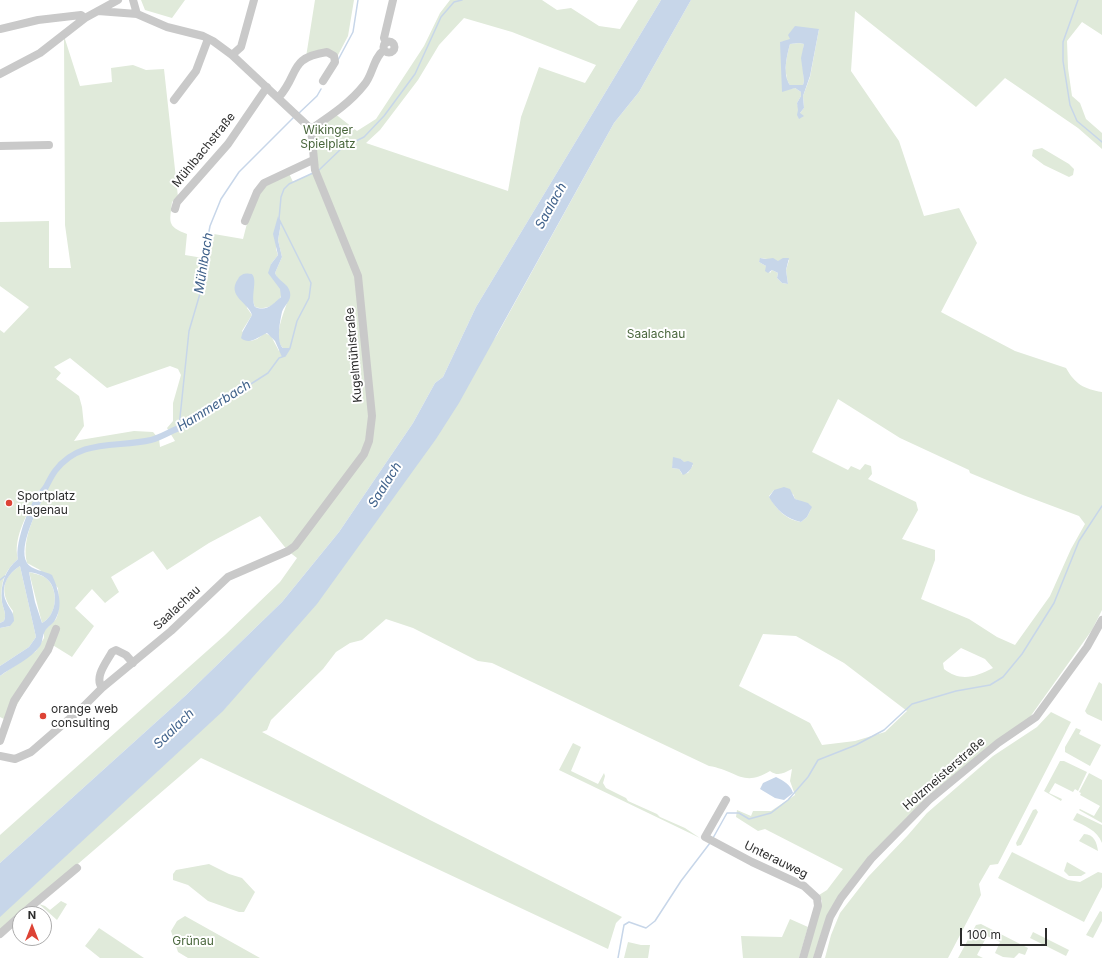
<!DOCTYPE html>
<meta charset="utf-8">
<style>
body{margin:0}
#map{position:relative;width:1102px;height:958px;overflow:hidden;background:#fff;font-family:Inter,sans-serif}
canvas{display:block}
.north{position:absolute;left:12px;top:906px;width:40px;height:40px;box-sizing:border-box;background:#fff;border:1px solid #ababab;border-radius:50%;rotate:0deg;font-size:11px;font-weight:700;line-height:16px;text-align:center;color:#2c2c2c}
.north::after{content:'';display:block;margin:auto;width:14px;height:18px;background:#dd4335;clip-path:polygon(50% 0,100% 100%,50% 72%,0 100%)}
.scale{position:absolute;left:960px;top:928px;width:87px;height:18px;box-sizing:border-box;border:2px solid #2c2c2c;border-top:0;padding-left:5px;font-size:12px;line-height:14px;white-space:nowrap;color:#2c2c2c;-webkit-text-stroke:3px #fff;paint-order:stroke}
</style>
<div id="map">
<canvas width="1102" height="958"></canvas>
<div class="north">N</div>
<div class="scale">100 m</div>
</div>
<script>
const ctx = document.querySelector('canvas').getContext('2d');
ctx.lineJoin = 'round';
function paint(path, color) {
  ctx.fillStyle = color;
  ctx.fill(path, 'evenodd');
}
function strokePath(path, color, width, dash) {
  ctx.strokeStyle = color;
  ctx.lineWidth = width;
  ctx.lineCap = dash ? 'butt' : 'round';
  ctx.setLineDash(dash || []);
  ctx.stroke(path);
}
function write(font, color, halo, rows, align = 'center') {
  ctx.font = font + ' Inter,sans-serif';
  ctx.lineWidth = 4;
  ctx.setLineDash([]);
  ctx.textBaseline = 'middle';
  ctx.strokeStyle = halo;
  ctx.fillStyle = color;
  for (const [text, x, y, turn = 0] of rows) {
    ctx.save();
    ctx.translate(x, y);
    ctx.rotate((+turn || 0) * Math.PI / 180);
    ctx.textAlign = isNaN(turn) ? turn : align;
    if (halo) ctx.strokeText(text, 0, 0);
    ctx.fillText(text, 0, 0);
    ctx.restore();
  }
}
paint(new Path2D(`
 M141,0H185L172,18L145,10Z
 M315,0H354L348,36L337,57L330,52L306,57Z
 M450,0H542L557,10L571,8L599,26L620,29L638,0H661L476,307L443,377L435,383L413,423L339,532L282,602L185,696L0,863V835L225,635L280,582L297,558L288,551L260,516L209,543L167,570L153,551L111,577L119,592L105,603L92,589L75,608L94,626L72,657L51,644L8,721L0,717V676L36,651L44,638V631L56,619L58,614L59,606L58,588L40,570L27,563C21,538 36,513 46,492L39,490C30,510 12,537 18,559C4,571 0,584 2,602C3,609 7,613 4,621L0,623V330L4,333L29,307L0,286V222L49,221V268H71L65,225L64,36L80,86L112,82L111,68L133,65L146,70L164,69L178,197L172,202C170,222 166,226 187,234L185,255L203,258L208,233L243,239L253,200L257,192L288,171L293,182L319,170L311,129L334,113L357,131L376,119L424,46L440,13ZM464,18L512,32L596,65L585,83L539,67L521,117L508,191L366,143L380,130L418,80L439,45ZM279,219L281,223L278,240L282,257L275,273C278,282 287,284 290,294C287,306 271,337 283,348L279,351L271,336L265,333L257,339L251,341L242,331L252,315L247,308L242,275L252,274C255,285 250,296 255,307C265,311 280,304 282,293L271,264L278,255L276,249ZM70,358L107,388L170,366L178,369L181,375L173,403V421L167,428L175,441L160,447L159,439L153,432L134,431L74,441L84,426L82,407L79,396L56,379L61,373L54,367Z
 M691,0H1102V35L1082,22L1067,41L1068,68L1072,96L1080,103L1086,119L1102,133V149L1078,128L1005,78L976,107L855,11L851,71L899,141L924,216L959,208L977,243L941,312L1015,351L1066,368C1075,384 1084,389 1102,392V610L1092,630L1030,717L929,795L869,856L827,916L813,958H806L821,906L822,901L819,895L827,890L843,869L765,829L758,831L736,817L737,810L751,816L753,811H771L795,795L790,781L792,769C784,773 778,777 770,771C743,788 736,770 709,766L492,663L478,661L413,628L386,619L362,640L350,643L336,652L323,669L271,720L267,730L262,732L430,820L622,917L616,923L608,949L201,758L0,931V916L226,707L497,335L614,123L639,92ZM819,29L810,77L803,96L804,108L800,113L797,103L801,96V92L795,88L789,89L780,42L787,41ZM761,258L778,261L789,260L786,270L788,284L782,283L777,278L778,273L772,270L770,273L766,266L759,262ZM838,399L900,438L969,470L970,473L1023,495L1079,516L1085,524L1071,549L1050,596L1015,645L997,637L969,619L921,599L935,560V550L902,539L918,510L916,502L868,479L872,474L871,466L865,464L860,470L851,466L848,470L812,452ZM681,459L684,463L693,465L688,473L682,474L679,469L672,468L673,463ZM774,490L793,494L795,499L810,505L811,509L807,517L801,522C786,520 776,509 769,496ZM763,634L796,636L844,663L907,711L885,732L855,741L822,745L810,723L739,686ZM961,648L985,659L993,668C976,677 960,682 944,669L943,663Z
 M799,43L804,44L802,58L804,81L803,85H790C782,75 787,55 790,44Z
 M1042,148L1069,164L1074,169L1073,175L1069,177L1044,165L1032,156L1033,150Z
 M20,566L36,637L29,647L0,666V628L10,626L13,611C0,594 1,578 20,566Z
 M29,572C36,574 44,575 49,581C59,594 56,616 42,623Z
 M1099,682L1102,684V721L1087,714L1085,711Z
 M1051,712L1071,722L998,864L990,865L979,884L981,895L948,958H825L831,935L840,913L868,877L908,835L927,813L993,756L1037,727Z
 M1076,728L1081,730L1079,734L1101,745L1090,766L1065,752V747Z
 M573,743L581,747L571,771L598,784L604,773L605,776L603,783L606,788L626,798L628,801L657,814L660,817L685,828L700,838L559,770Z
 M1060,761H1064L1087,772L1078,791L1075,789L1073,792L1055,783L1049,793L1062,799L1061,801L1044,791Z
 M1089,773L1102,780V823L1079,810L1080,809L1094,816L1100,806L1080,795L1081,793L1079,792Z
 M1036,809L1038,812L1021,845L1017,846L1016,843L1033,810Z
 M1077,813L1102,825V843C1097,830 1085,826 1073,820Z
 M1084,834C1094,834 1097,843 1098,851L1079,841Z
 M1012,852L1068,880L1080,882L1098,872L1102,873V887L1084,922L998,878Z
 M1067,862L1086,873L1081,876H1069L1064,871Z
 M209,864L229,874L242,878L255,892L244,912H239L208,901L188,885L173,880V874L176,870Z
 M61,901L67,904L57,920L39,904L45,906L50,910Z
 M1100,911L1102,912V921L1093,938L1086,935Z
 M185,916L260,958H261H188L178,952L171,931L177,921Z
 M790,919L808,927L799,958H743L741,936L782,937Z
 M981,924L1028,948L1025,955L1019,953L1014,958L1003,957L995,953L1000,942L987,936L977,955L983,958H958L976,925Z
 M99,928L144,958H100L85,946Z
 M1033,932L1069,950L1066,956L1030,938Z
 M628,942L641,945H650L648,958H624Z`), '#e0eada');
paint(new Path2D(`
 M661,0H691L639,92L614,123L459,403L436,439L317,604L223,711L0,917V863L185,696L282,602L339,532L413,423L435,383L443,377L476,307Z
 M795,26L819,29L810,76L803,96L804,108L800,113L804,116L799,119L797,115L798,110L797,103L801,96V92L795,88L782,92L780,42L790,39L788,35ZM799,43L804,44L801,58L804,81L803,85H790C782,75 787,55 790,44Z
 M278,216L281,223L278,240L282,257L275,273C278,281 288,283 290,292C292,301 284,305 282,312C280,321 276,342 283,348H290L285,356L282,357L275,341L267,333C259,336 250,346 241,338L243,331L252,315C249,303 226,296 238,279C241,273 247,273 252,274C258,281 250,296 255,307C267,312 273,304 281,297L280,289L268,273L271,264L278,255L273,234Z
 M760,258L766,259L773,258L778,261L783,258H789L786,270L788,284L782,283L777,278L778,273L772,270L768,273L765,271L766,266L759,262Z
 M673,457L681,459L684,462L688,461L693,463C692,469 688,473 683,475L679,469L672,468Z
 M44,485L46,492C39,507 17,546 27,563C31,570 45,571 52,575C58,588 64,606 55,620C53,624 47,627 45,631C42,636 43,641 40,646C32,658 12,667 0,676V666L29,647L36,637L20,566C8,573 0,587 6,601C9,609 14,611 14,621L10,626L0,628V623L4,621C7,613 3,609 2,602C0,584 5,570 18,559C14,543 32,496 44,485ZM29,572C36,573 44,575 49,581C59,593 56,616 42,623L35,602Z
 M784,487L790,489L795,499L808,503L812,507L807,517L801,522C786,519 776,509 769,497L774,490Z
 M776,777C784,781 791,785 793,793L784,800L775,798L760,789L763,783Z`), '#c7d6e9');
strokePath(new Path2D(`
 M1078,0L1063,42V61L1070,105L1077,121L1102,142
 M338,60L353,32L358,0
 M298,114L317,96L321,89
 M319,170L342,148L364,137L384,116L415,74L441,17L454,2L462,0
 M185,426L268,373L279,358L285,356L290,348L297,321L309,298L311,283L279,219L281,197L284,189L289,184L313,173
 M179,427L189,331L204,280V258L210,226L221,199L239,172L294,117
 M0,580L5,576
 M713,838L727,813H739L749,819L771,813L788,800L808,777L818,760L856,745L884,730L912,704L956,691L990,685L1003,677L1022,654L1054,603L1079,541L1102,506
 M618,958L624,925L629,922L646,928L655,921L681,881L710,843`), '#c7d6e9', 1.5);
strokePath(new Path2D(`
 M42,495C46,487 50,478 55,471C80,438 116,448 151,440C163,437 173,429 185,426`), '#c7d6e9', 6);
strokePath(new Path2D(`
 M133,0L137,14
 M0,29L38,20L81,15L85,18
 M383.5 47a5.5 5.5 0 1 1 11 0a5.5 5.5 0 1 1-11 0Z
 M386,43L384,38L393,0
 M232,55L241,47L254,0
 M0,74L40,53L85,18L118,0
 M279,97C300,73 288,58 327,52L334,56L335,62L323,81
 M174,100L196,71L208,39
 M311,129C330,116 350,103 364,85C373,75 373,58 384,50
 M0,146L49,145
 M175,209L177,202L228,144L267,87
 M245,221L257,192L264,183L313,160
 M102,688C94,677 106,663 112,652L116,650L126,655L133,663
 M0,741L14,701L48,650L56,629
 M0,756L15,759L31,752L83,707L102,688L171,631L228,577L288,551L295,546L364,454L369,441L372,416L358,276L315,170L311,129L232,55L213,41L203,36L167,27L137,14L98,11
 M726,800L705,837L752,862L804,886L817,898L818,906L803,958
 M22,914L77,868
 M0,934L20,916
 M817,958L830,917L841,898L871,859L929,800L998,743L1036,717L1087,647L1102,620`), '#c9c9c9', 8);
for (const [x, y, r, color] of [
 [9,503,4,"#dd4335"],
 [43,716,4,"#dd4335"]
]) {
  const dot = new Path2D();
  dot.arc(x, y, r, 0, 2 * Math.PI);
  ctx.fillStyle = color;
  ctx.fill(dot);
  strokePath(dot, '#fff', 1.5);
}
write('12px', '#49663c', '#fff', [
 ["Wikinger",328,130],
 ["Spielplatz",328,144],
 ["Saalachau",656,334],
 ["Grünau",193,941]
]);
write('12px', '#2c2c2c', '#fff', [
 ["Mühlbachstraße",204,150,-51],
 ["Kugelmühlstraße",354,355,-95],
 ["Saalachau",177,608,-43],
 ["Holzmeisterstraße",944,774,-41],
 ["Unterauweg",776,860,26]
]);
write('12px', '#2c2c2c', '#fff', [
 ["Sportplatz",17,496],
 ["Hagenau",17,510],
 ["orange web",51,709],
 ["consulting",51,723]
], 'left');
write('italic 13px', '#3f618a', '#fff', [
 ["Saalach",551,206,-61],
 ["Mühlbach",204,263,-81],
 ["Hammerbach",214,406,-32],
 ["Saalach",385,485,-58],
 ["Saalach",174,729,-44]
]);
</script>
